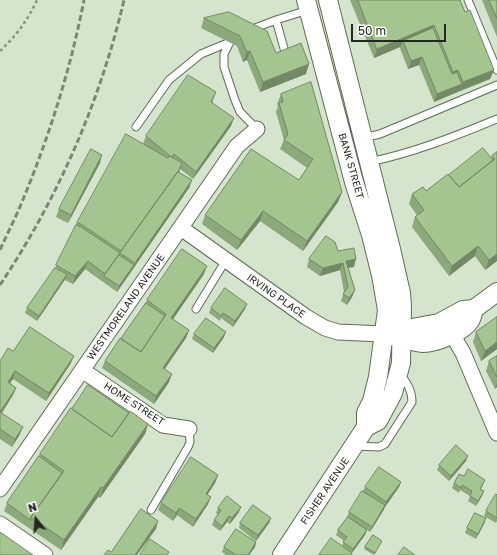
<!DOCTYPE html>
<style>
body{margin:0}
#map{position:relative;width:497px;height:555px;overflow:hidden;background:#d5e4cc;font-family:"Golos Text",sans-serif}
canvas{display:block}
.north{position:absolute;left:16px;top:499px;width:40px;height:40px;-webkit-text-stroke:3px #fff;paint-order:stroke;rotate:343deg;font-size:11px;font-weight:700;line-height:16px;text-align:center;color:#23281f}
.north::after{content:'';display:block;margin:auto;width:14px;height:18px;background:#23281f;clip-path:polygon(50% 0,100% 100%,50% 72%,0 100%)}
.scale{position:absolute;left:351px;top:24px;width:95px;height:18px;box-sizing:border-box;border:2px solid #23281f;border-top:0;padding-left:5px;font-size:12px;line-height:14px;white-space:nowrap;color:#23281f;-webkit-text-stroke:3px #fff;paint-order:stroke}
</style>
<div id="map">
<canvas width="497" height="555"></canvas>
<div class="north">N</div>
<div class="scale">50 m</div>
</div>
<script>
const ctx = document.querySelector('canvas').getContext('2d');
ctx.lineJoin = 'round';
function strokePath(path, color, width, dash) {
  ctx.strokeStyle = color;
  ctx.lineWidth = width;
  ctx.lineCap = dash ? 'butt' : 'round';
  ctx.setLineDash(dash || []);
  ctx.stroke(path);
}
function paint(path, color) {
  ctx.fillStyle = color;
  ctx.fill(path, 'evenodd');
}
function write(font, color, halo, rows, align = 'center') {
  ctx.font = font + ' "Golos Text",sans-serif';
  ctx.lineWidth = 4;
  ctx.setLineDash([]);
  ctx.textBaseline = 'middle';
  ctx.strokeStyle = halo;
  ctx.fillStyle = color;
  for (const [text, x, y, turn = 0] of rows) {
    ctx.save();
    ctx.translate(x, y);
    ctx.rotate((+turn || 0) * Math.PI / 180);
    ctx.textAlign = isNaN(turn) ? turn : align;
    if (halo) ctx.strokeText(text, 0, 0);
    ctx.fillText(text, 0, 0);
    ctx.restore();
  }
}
const service = new Path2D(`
 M468,0L497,70
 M276,20L285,52
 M250,30L276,20L308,10
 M230,42L224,54V67L235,100L240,112L257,129
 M136,127L169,80L201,54L230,42
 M363,138L380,134L497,85
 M369,162C413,153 456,136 497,119
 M196,309L226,260
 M355,446L379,447L385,444L412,402C412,390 407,383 400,374
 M151,510L188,447L190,442L189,429`);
const minor = new Path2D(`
 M181,228L306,317L325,328L338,332L383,334
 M452,334L463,353L497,433
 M82,370L163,425L189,429
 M0,489L237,146L257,129
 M0,524L45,555`);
const tertiary = new Path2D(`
 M328,0L391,249L401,293L402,306L401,363L393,393L378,421L366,427
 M390,332L439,323L463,310L474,309L497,292
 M390,335C401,338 412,342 423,343C436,343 463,332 470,321C472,318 473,313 474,309
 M282,555L366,427V413L372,401L378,377L387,310L381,275L371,235L354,182L306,0`);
strokePath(service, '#5f6c57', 9);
strokePath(minor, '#5f6c57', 17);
strokePath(tertiary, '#5f6c57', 20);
strokePath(new Path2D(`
 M0,51C16,36 28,20 37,0`), '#889281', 2.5, [3, 3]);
strokePath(service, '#fff', 7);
strokePath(minor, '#fff', 15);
strokePath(tertiary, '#fff', 18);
strokePath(new Path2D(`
 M0,250C8,232 17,215 24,197C50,134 71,67 84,0
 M0,285C58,198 100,102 124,0`), '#7d8776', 3, [6, 3]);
paint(new Path2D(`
 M350,0H460L465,12L494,70L490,79L434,102L419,65L408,69L400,48V47L374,58Z
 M482,0H497V37Z
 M204,18L276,53L306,74L260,92L247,60L243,62L237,46L201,28Z
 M281,94L342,192L338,202L303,251L260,221L237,250L202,224L205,215L299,180L307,168L280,149L284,140L276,112L278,106L277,104Z
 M213,100L212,103L231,126L193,179L180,169L179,172L192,180L189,188L117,292L85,269L73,284L65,280L37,321L25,313L27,308L55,268L77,223L143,144L146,136Z
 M497,152V261L485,270L475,256L449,276L412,227L415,217L417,215L409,204L412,194L426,191L449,175L491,158L492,156Z
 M100,163L68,223L56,217L59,209Z
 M338,251L354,267L348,268L355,290L352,297L347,305L341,301L344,292L340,270L320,276L307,267L309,259Z
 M204,274L173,319L189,330L186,338L165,369L169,382L154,404L102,368L105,361L146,303L147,300Z
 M211,308L245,309L233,327L221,318L220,321L209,313Z
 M497,317V349L481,361L473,342L476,332Z
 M194,334L224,337L213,353L192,339Z
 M497,356V387L495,389L486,371L489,361Z
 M0,361L71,363L46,401L13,379L10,383L16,388L13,395L2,413L20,434L12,447L0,439Z
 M129,413L148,424L145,434L100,498L98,497L61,550L4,511L7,503L39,456L40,454Z
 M466,461L449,481L437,470L439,465Z
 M218,475L215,483L207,495L208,504L193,527L177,515L173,521L158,510L161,503Z
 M464,476L483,485L481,489L484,491L482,496L476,506L468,501L470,496L460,490L459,493L452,488L454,483Z
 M401,482L399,487L385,507L383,511L370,532L363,527L367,530L365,535L352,553L342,546L344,541L336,535L338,530L347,517L349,512L363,491L365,487Z
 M497,495V521L496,523L484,516L486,511Z
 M218,508L239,512L230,524L227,522L220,531L212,525L214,520L218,515L216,513Z
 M271,518L269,523L256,541L239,528L240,523Z
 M486,518L484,524L476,539L465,533L467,528Z
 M256,542L255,547L249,555H226L222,552L224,547Z
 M381,543L374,555L364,549L365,547Z`), '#8da97c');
paint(new Path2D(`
 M434,25L430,35L403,41L400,47L374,58L377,49Z
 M250,51L247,60L243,62L247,52Z
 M422,57L419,65L408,69L411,61Z
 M309,64L306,74L260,92L263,82Z
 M458,70L455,80L449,82L453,72Z
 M494,70L490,79L459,91L463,82Z
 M462,84L459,91L434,102L437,94Z
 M216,92L213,100L208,110L211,102Z
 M234,118L231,126L193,179L196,172Z
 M102,155L100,163L68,223L71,215Z
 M182,163L179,172L120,253L121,251Z
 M192,180L189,188L117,292L119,286L134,265L135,263Z
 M342,192L338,202L303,251L307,241Z
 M263,211L260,221L237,250L241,240Z
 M478,246L475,256L449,276L452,266Z
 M497,254V261L485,270L489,260Z
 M356,259L354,267L344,268L346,261Z
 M88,261L85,269L73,284L75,276Z
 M343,263L340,270L320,276L323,268Z
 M207,266L204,274L169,325L171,318Z
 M67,274L65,279L37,321L39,316Z
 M355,290L352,297L347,305L349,298Z
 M247,304L245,309L233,327L235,321Z
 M189,330L186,338L160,375L163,368Z
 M226,332L224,337L213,353L214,348Z
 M497,342V349L481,361L485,351Z
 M74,356L71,363L46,401L49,393Z
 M15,371L13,379L5,390L8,382Z
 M172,374L169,382L154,404L156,396Z
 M497,383V387L495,389Z
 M16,388L13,395L0,415V412Z
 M148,424L145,434L100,498L103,488Z
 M23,427L20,434L12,447L15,439Z
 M468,456L466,461L449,481L451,476Z
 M218,475L215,483L203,501L206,494Z
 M401,482L399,487L385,507L383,511L370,532L372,527L385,506L386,502Z
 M101,487L98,497L61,550L64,540Z
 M484,491L482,496L476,506L478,501Z
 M211,497L208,504L193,527L196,519Z
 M241,507L239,512L230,524L232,518Z
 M179,508L177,515L173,521L176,513Z
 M229,516L227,522L220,531L222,526Z
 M271,518L269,523L256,541L258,535Z
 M486,518L484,524L476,539L478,534Z
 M158,521L156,529L137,555H135Z
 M367,530L365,535L351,554L353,549Z
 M256,542L255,547L249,555H248Z`), '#738965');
const building = new Path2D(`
 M358,0H460L465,12L470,10L494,70L463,82L458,70L453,72L434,25L377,49Z
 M489,0H497V18Z
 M229,12L267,31L276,53L301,43L309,64L263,82L250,51L247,52L240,36L204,18Z
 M433,28L452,74L457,72L462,84L437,94L422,57L411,61L403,41Z
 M188,75L216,92L211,102L234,118L196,172L174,154L172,157L170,156L146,136Z
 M311,82L342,192L307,241L263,211L241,240L205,215L251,149L299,180L313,159L284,140L288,134L279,103L283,102L281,94Z
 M126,134L168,158L170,156L182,163L179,170L121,251L81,224L77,223Z
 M483,148L493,160L459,187L449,175Z
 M91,149L102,155L71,215L59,209Z
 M497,152V254L489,260L478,246L452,266L415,217L424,210L412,194L423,187L426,191L448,174L459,187L495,159L492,156Z
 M178,172L192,180L135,263L120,253Z
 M76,225L81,227L120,253L105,274L88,261L75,276L56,265Z
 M326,236L335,242L338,251L354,248L356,259L346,261L355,290L349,298L343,294L348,287L343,263L323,268L309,259Z
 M182,249L207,266L171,318L189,330L163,368L172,374L156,396L105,361L120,338L141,352L166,314L147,300Z
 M119,255L134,265L119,286L104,276Z
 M55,268L67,274L39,316L27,308Z
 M225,288L247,304L235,321L223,313L221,316L211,308Z
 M146,303L165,316L141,352L121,339Z
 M497,317V342L485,351L476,332Z
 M206,318L226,332L214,348L194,334Z
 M30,327L74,356L49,393L15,371L8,382L16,388L0,412L23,427L15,439L0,429V361L8,348L13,351Z
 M497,356V377L489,361Z
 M88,385L129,413L112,437L72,409Z
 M71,408L112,437L130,411L148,424L103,488L101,487L64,540L31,517L64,471L40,454Z
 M456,445L468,456L451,476L439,465Z
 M39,456L62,473L31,517L30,520L7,503Z
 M191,457L218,475L206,494L211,497L196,519L179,508L176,513L161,503Z
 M379,467L401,482L386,502L365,487Z
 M468,469L485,480L480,489L484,491L478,501L470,496L472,491L462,485L461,488L454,483L459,474L464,476Z
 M362,491L385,505L372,527L349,512Z
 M496,494L497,495V518L486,511Z
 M227,496L241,507L232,518L229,516L222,526L214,520L221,510L218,508Z
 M253,505L271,518L258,535L240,523Z
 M141,509L158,521L135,555H104L108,550L111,552Z
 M475,513L486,518L478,534L467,528Z
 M348,517L367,530L353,549L343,542L347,537L338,530Z
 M236,529L256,542L248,555H236L224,547Z
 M0,532L33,555H0Z
 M373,535L382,541L375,553L365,547Z
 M331,538L352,553L351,555H319Z
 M150,539L169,552L167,555H140Z
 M404,547L415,555H398Z`);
paint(building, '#a4c490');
strokePath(building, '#738965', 1);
write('10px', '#23281f', '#fff', [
 ["BANK STREET",351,166,74],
 ["IRVING PLACE",276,296,35],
 ["WESTMORELAND AVENUE",126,307,-55],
 ["HOME STREET",134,404,33],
 ["FISHER AVENUE",325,491,-56]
]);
</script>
